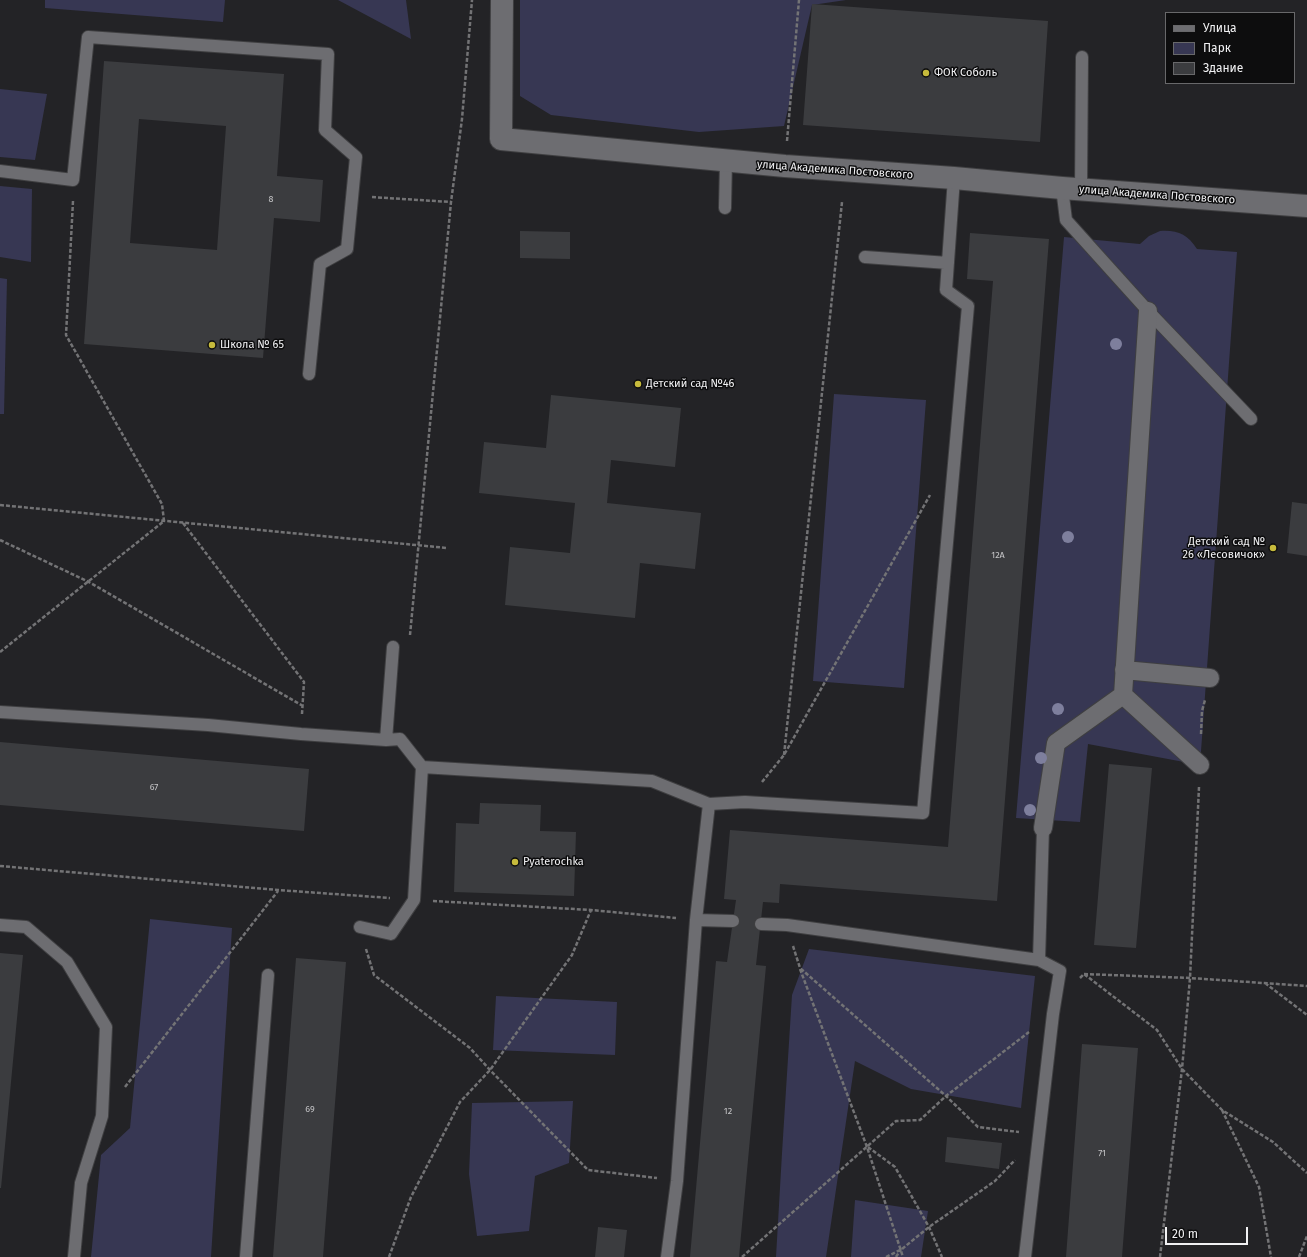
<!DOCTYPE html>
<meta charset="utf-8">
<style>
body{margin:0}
#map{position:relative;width:1307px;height:1257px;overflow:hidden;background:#232326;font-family:"Fira Sans",sans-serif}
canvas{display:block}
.legend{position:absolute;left:1165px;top:12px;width:130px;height:72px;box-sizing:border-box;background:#0d0d0e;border:1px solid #68686a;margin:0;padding:5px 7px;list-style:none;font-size:12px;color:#f1f1f3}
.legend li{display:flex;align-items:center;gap:8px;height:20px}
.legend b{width:20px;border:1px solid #68686a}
.scale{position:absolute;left:1165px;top:1227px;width:83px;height:18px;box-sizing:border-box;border:2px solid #f1f1f3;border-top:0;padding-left:5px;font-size:12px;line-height:14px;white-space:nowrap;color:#f1f1f3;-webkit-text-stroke:3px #0d0d0e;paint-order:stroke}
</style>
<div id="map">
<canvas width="1307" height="1257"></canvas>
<ul class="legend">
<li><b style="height:5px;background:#6d6d71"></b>Улица</li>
<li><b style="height:11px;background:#373753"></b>Парк</li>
<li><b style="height:11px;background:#3b3c3f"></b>Здание</li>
</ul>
<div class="scale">20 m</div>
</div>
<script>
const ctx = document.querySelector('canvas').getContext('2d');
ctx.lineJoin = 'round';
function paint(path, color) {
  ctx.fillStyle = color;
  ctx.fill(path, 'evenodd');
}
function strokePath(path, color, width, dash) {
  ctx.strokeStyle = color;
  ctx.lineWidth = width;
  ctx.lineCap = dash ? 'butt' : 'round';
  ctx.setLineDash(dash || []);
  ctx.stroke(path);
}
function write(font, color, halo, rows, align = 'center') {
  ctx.font = font + ' "Fira Sans",sans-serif';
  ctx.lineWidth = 3;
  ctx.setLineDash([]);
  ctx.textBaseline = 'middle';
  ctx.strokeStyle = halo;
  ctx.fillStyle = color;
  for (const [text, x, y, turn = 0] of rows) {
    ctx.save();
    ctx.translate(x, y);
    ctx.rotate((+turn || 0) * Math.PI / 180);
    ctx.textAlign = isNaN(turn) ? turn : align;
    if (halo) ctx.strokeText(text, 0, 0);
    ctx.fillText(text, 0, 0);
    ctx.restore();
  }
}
paint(new Path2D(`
 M45,0H225L223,22L45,8Z
 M338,0H406L411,39Z
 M520,0H846L812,5L784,126L699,132L551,115L520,96Z
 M0,89L47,94L35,160L0,157Z
 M0,186L32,189L31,262L0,257Z
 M1160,231C1178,230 1187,234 1197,249L1237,252L1200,765L1088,744L1080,822L1016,818L1064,237L1140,244L1149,236Z
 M0,278L7,279L4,414H0Z
 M834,394L926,400L904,688L813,681Z
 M150,919L232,928L211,1257H91L101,1155L130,1128Z
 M809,949L1035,976L1021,1108L911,1089L855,1061L826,1257H776L782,1153L792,995Z
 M496,996L617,1002L615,1055L493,1050Z
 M573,1101L569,1163L535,1176L529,1231L477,1236L469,1174L472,1103Z
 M855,1200L928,1211L921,1257H851Z`), '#373753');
paint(new Path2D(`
 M812,4L1048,21L1040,142L803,125Z
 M104,61L284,74L277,176L323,180L320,222L274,218L263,358L84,344ZM139,119L226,126L217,250L130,243Z
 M520,231L570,232V259L520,258Z
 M970,233L1049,239L997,901L780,884L779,903L763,902L756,965L766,966L739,1257H690L716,961L727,962L736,900L724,899L730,830L948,847L993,281L967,279Z
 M551,395L681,408L675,467L611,460L607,503L701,513L695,569L640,563L635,618L505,605L510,547L570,553L575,503L479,493L484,442L546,448Z
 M1292,502L1307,504V556L1287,553Z
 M0,742L309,769L304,831L0,805Z
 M1109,764L1152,768L1136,948L1094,945Z
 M480,803L541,805L540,831L576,832L574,896L454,892L456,823L479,824Z
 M0,953L23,955L1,1188H0Z
 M296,958L346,962L323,1257H273Z
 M1082,1044L1138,1048L1122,1257H1066Z
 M947,1137L1002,1143L999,1169L945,1162Z
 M598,1227L627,1230L624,1257H595Z`), '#3b3c3f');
const service = new Path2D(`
 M0,171L73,180L88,37L328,54L325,130L356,157L347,249L320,264L309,374
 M1062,188L1066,220L1148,311L1251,419
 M1081,190L1082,57
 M725,208L726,161
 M865,257L948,263
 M0,712L208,725L301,734L386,740L393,647
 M422,767L652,781L709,804
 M696,920L733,921
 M761,924L787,925L1039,960L1060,971L1053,1014L1025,1257
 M0,925L26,927L67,962L106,1027L102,1116L81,1183L74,1257
 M360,927L391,934L414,900L422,767L400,739L386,740
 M1039,960L1043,828
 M246,1257L268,975
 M667,1257L677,1181L696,920L709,804L745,802L923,813L968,306L946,290L954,178`);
const pedestrian = new Path2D(`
 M1124,670L1210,678
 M1123,695L1200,765
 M1043,828L1056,743L1123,695L1148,311`);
const minor = new Path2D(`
 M502,0L501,139L785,166L954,178L1062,188L1307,206`);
strokePath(service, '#3f3f41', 14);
strokePath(pedestrian, '#3f3f41', 20);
strokePath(minor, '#3f3f41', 24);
strokePath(new Path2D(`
 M787,141L799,0
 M372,197L451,202
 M73,201L66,335L162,504L164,521
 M0,505L447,548
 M183,523L304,682L302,714
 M0,540L89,582L303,706
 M410,635L451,202L462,119L472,0
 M0,652L164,521
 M1201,734L1202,711L1205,700
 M784,755L842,202
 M762,782L784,755L930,495
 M0,866L278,890L390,898
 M433,901L591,910L676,918
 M793,946L800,968L946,1096L978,1127L1019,1132
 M366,949L374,975L470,1048L490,1070L588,1170L657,1178
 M800,969L867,1147L903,1257
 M1084,974L1190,978L1307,986
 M1080,978L1084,974L1157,1030L1182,1069L1222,1110L1273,1142L1307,1173
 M1265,983L1307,1015
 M125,1087L278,891
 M1222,1110L1259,1187L1271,1257
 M868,1147L895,1167L929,1227L942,1257
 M389,1257L411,1197L460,1102L490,1070L572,955L591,910
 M742,1257L896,1121L920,1120L946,1096L1029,1032
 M886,1257L902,1249L929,1227L995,1181L1015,1160
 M896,1257L901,1249
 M1160,1257L1182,1069L1190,978L1199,787
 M1299,1257L1307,1236`), '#737375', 2.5, [4, 2]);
strokePath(service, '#6d6d71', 12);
strokePath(pedestrian, '#6d6d71', 18);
strokePath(minor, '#6d6d71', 22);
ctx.fillStyle = '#7e7f9d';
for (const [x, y] of [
 [1116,344],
 [1068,537],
 [1058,709],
 [1041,758],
 [1030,810]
]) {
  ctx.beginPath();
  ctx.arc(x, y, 6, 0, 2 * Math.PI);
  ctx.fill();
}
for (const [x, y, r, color] of [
 [926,73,4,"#c7bb3c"],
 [212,345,4,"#c7bb3c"],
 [638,384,4,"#c7bb3c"],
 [1273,548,4,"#c7bb3c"],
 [515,862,4,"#c7bb3c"]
]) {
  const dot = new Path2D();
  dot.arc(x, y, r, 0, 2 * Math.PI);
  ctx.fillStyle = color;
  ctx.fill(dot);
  strokePath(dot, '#0d0d0e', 1.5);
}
write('9px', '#c4c4c6', null, [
 ["8",271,199],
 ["12А",998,555],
 ["67",154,787],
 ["69",310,1109],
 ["12",728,1111],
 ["71",1102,1153]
]);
write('11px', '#f1f1f3', '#0d0d0e', [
 ["ФОК Соболь",934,73],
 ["Школа № 65",220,345],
 ["Детский сад №46",646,384],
 ["Детский сад №",1265,542,"right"],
 ["26 «Лесовичок»",1265,555,"right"],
 ["Pyaterochka",523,862]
], 'left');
write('11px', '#f1f1f3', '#0d0d0e', [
 ["улица Академика Постовского",835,170,4],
 ["улица Академика Постовского",1157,195,4]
]);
</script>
